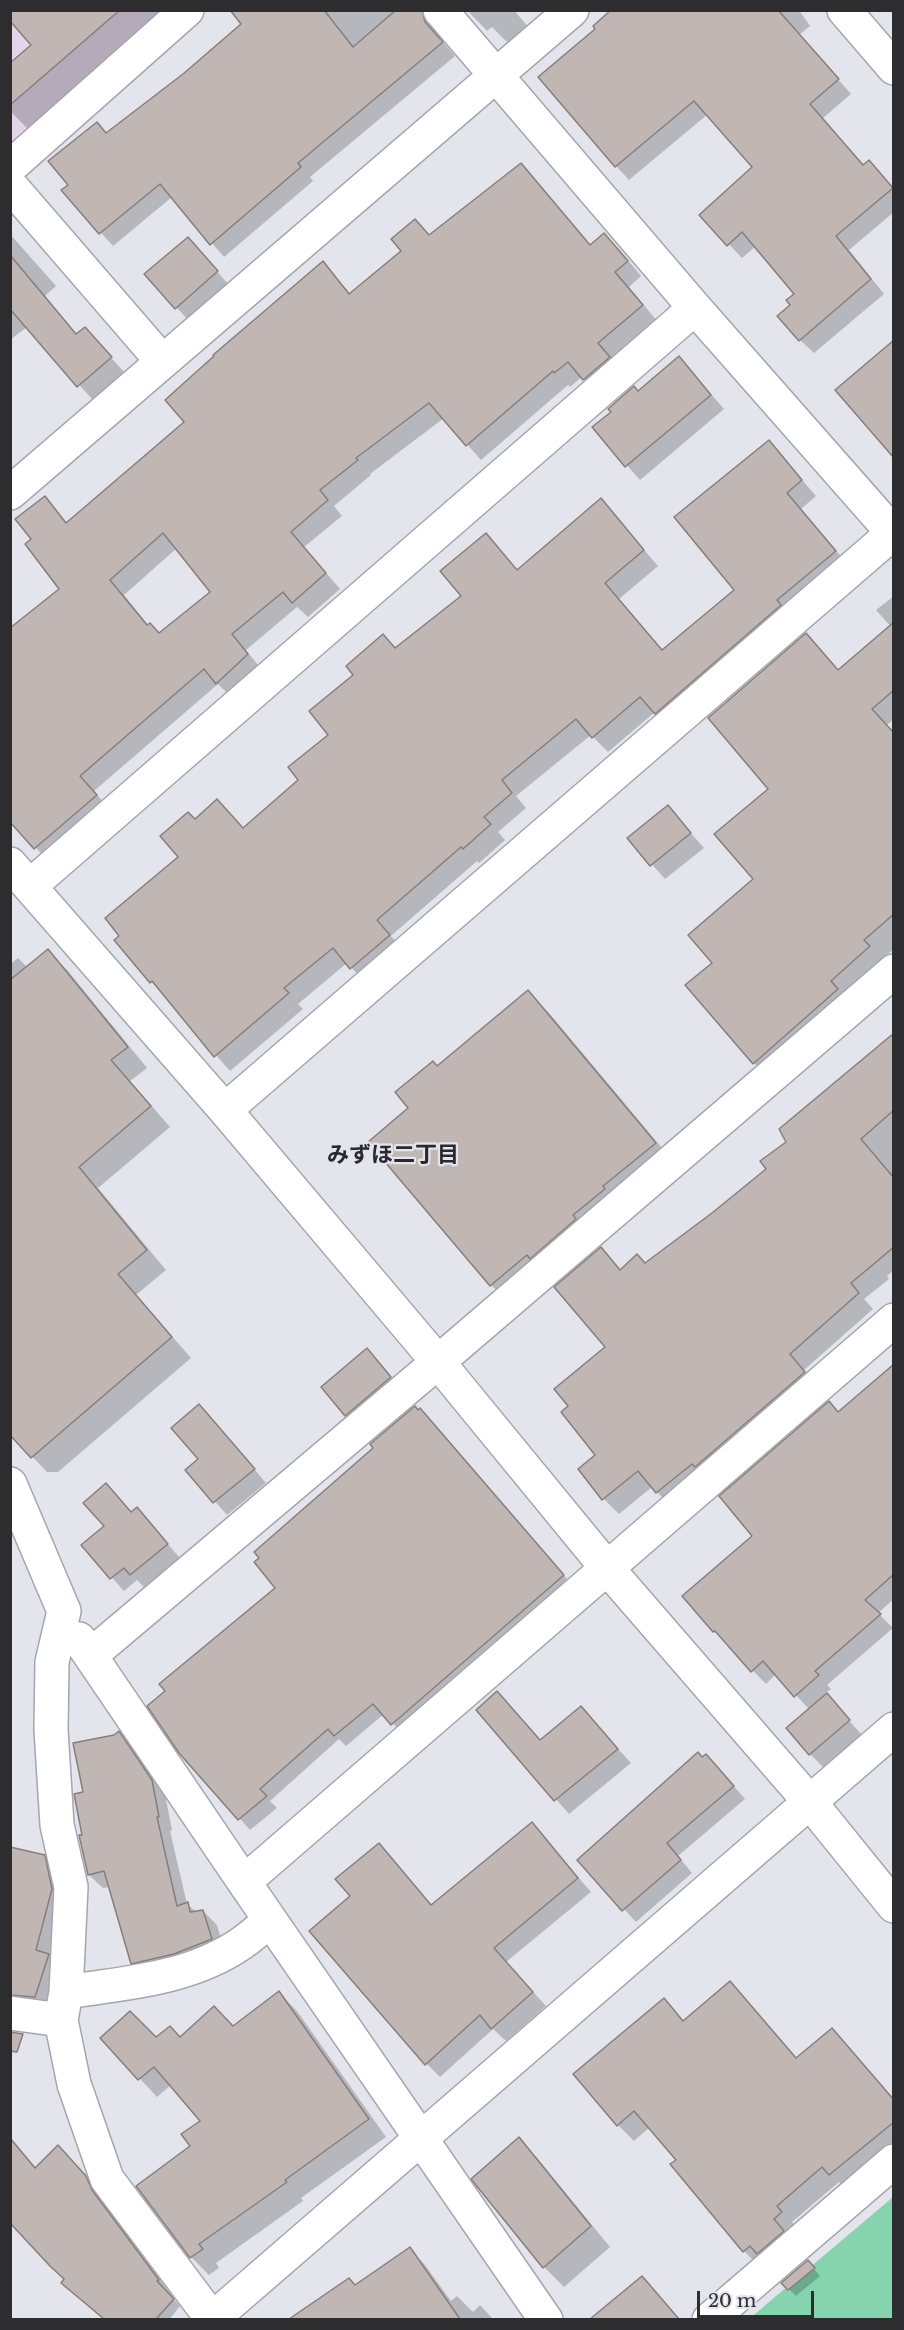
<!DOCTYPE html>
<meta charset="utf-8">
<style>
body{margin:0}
#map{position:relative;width:904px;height:2330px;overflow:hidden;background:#e4e4ed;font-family:"Libre Baskerville",serif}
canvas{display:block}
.frame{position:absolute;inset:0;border:12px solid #2d2d30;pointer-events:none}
.scale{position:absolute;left:697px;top:2291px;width:117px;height:27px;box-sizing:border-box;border:3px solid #2d2d30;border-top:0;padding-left:8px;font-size:18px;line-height:21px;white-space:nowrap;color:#2d2d30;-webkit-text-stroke:4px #e4e4ed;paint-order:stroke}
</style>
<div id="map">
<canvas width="904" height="2330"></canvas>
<div class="frame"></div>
<div class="scale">20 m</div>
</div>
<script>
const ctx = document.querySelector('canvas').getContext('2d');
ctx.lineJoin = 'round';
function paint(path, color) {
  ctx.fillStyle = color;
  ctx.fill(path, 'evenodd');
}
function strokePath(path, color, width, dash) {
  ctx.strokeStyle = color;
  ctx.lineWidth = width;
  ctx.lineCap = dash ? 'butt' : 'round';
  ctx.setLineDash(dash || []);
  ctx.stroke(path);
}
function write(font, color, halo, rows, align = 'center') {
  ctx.font = font + ' "Libre Baskerville","Noto Sans JP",serif';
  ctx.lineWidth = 4.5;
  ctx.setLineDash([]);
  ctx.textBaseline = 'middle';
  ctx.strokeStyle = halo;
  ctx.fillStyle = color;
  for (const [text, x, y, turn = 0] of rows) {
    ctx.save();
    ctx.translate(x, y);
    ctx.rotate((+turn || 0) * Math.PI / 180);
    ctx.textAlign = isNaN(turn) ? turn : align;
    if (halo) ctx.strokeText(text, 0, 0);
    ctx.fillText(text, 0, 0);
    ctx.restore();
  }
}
paint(new Path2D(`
 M11,11H171L11,149Z`), '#e3d5e9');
paint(new Path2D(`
 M893,2197V2319H749Z`), '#85d4ae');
paint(new Path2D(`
 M10,10H173L32,133L10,111V65L33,45Z
 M232,10L422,12L434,24L438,36L455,56L310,177L313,181L224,257L172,197L113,246L63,191L70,185L97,124L107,134L184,76L243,24Z
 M467,10H514L529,28L509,44L492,27L487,31Z
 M613,10H799L810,26L799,35L851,94L823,118L864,166L869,162L894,188V212L849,250L884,294L814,353L800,340L792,305L796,294L756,246L742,258L701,215L754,167L708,114L629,180L616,166L598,29Z
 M521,165L591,246L604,235L619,249L641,276L629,287L657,321L599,394L582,377L570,387L568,385L481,460L444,418L370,474L371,475L334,506L342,516L304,547L340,589L308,617L297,607L246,650L262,670L232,698L218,684L94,791L111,811L50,863L10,820L61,589L33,540L45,498L68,524L186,422L323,263L351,294L403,251L415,221L430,236ZM177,548L212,593L160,634L149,626L124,595Z
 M10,234L56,286L45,296L77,335L85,329L124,372L92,399L27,327L10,340Z
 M188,239L230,286L190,322L146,274Z
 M692,372L724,409L640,480L594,428L638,393Z
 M769,442L816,496L801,509L849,566L671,728L655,712L608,752L591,735L516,796L526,808L498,832L505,840L479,863L477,861L391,936L404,951L366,983L347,963L298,1004L303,1009L230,1071L116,941L180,858L195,821L244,829L300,780L330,736L396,649L463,596L486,535L518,571L601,500L658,566L619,599L663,651L736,590Z
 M894,596V719L887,725L894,733V949L882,959L888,966L773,1082L754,1063L714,963L755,879L770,790L839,671L891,627L876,610Z
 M668,807L704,848L665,879L629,838Z
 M48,951L68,971L147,1068L130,1081L170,1127L98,1188L166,1270L136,1295L191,1358L58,1472H47L10,1433V964L18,958L28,968Z
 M528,992L550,1014L677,1166L514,1307L491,1285L370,1142L410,1108L438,1067Z
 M894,1034V1270L887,1276L889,1279L864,1299L873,1309L804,1370L819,1388L672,1507L652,1487L619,1514L604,1499L597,1455L570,1407L607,1347L600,1249L621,1271L646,1265L768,1169L788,1142Z
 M367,1350L404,1392L360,1429L346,1415Z
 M212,1419L266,1483L227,1515L187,1470L200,1459Z
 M431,1421L573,1586L403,1734L384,1714L346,1746L339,1739L270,1801L277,1808L250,1830L180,1752L277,1589Z
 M137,1509L180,1558L144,1587L137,1580L124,1591L83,1545L106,1527Z
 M894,1528V1599L878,1613L893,1628L827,1685L831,1689L825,1694L862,1735L824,1768L810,1754V1710L776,1674L766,1684L714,1631L684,1596Z
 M497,1693L541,1741L581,1708L631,1763L569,1814L478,1710Z
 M119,1733L132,1747L165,1795L172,1830L170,1831L187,1904L196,1912L203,1911L217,1925L225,1953L146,1977L132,1963L110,1887L103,1888L89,1875L83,1836L85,1793L114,1737Z
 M718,1768L745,1799L678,1856L692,1873L636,1922L579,1860Z
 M532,1824L591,1892L506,1962L546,2006L506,2041L493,2029L440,2077L427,2064L352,1897L392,1859L432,1906Z
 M10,1848L44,1857L59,1872L49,2012L10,2004Z
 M730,1983L797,2059L832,2030L894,2100V2151L846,2190L839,2182L792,2222L797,2229L760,2267L744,2251L672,2164L678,2160L650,2127L634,2141L618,2125L664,2001L684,2022Z
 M279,1993L297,2011L386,2137L301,2198L303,2201L216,2263L219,2268L209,2275L191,2257L138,2186L192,2146L202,2121L171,2085L157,2097L102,2038H180L233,2028Z
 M10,2137L36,2168L71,2161L99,2191L105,2205L171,2294L170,2295L180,2306L169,2320H104L63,2283L66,2280L10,2221Z
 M519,2139L538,2159L610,2247L564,2287L544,2267Z
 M410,2249L425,2265L451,2301L457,2296L473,2312L480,2305L494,2320H291L349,2280L356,2286Z
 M808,2262L820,2276L796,2296L783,2283Z
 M642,2278L679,2320H592Z`), '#0003');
const building = new Path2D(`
 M10,10H120L10,105V63L31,45L10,21Z
 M230,10H324L353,47L396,10H422L425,22L443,42L298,163L301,167L210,245L160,184L99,234L61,190L68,185L48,161L97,122L106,133L183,74L241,24Z
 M611,10H778L839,79L810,104L863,165L869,160L893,188L836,236L871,279L799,341L777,316L790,305L786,300L794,294L742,232L727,246L699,215L752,167L694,101L615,167L538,77L595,29L593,26Z
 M521,163L590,245L604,233L628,261L615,272L643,305L598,343L610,357L583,380L568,362L554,373L553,371L466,446L429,403L356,458L358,460L320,490L328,500L291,532L326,573L292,603L283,592L232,634L248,654L216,684L204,669L80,776L97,795L34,849L10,822V628L59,589L25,544L31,539L15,519L45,496L66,523L184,422L165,400L214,356L213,355L323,261L349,294L401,251L391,239L415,219L429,235ZM163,533L210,592L159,633L150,623L147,625L110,580Z
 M188,237L218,271L175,309L144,274Z
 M10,255L76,334L85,327L112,357L77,387L10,309Z
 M894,340V458L835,390Z
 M679,356L711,395L625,467L592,427L611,412L608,409L634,386L638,391Z
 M769,440L802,480L787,493L836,551L777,600L781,605L655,714L640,697L592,738L576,719L502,780L512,793L484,817L491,824L463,849L461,847L377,920L390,935L350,969L333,948L284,988L289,993L214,1057L152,981L150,983L114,940L119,936L105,918L178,857L160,836L188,812L195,819L217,799L243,828L298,780L288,767L328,735L309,711L353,675L346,666L383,634L395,648L461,596L440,571L486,533L517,570L601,498L644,550L605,583L662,650L734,590L674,517Z
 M894,622V690L872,709L894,733V914L864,940L870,946L831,981L838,989L753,1064L685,985L712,963L688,935L753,879L714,834L768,789L708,718L806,633L838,670Z
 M668,805L691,833L650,866L627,838Z
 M48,949L128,1047L111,1060L151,1106L79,1167L147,1250L118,1274L172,1337L31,1458L10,1435V980Z
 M528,990L656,1143L603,1186L605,1189L573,1215L576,1219L530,1259L527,1255L490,1286L368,1142L408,1108L395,1092L433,1061L437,1066Z
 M894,1033V1110L861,1139L894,1178V1247L851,1283L859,1293L790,1354L805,1372L695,1467L692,1464L656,1493L638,1471L602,1500L578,1469L595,1455L561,1412L568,1406L554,1389L605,1347L554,1287L601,1247L620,1270L637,1254L645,1263L712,1213L766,1169L760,1161L786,1142L779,1129Z
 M367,1348L391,1377L345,1416L321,1387Z
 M894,1364V1574L865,1600L881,1614L815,1671L819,1675L794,1697L763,1661L751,1672L715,1631L713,1632L682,1596L752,1536L719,1496L829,1401L838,1412Z
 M199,1404L255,1469L213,1503L185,1470L198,1459L171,1428Z
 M415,1406L418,1410L420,1408L564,1575L391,1725L373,1704L334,1736L328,1729L260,1789L267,1796L238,1820L179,1753L147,1706L165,1691L159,1684L275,1588L254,1562L259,1558L254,1552L373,1448L370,1444Z
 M106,1483L131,1512L137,1507L168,1544L130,1575L124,1568L110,1579L81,1545L104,1526L83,1503Z
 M497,1691L540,1740L581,1706L618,1749L554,1801L476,1710Z
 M827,1693L850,1720L809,1755L786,1728Z
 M119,1731L152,1780L159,1817H157L177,1906L188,1902L190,1912L203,1910L212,1939L174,1954L131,1964L104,1871L88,1875L79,1835H82L74,1794L83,1792L73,1743L114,1735Z
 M698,1752L702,1757L706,1754L734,1786L667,1843L681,1860L622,1911L577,1860Z
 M532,1822L578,1878L494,1948L533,1992L491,2029L480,2015L425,2065L309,1931L350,1896L335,1879L379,1843L431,1905Z
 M10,1847L45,1855L52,1889L36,1950L49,1954L35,1997L10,1995Z
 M730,1981L796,2058L832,2028L894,2100V2122L829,2175L822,2167L777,2206L782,2212L774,2219L784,2231L757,2254L750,2246L743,2252L670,2164L676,2160L634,2111L617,2126L573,2074L664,1998L683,2021Z
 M279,1991L369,2119L285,2180L287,2182L199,2244L203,2249L190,2258L136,2186L190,2146L181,2134L200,2121L154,2067L138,2080L100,2038L130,2011L156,2037L170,2026L180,2037L214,2006L233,2026Z
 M10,2032L23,2034L17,2052L10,2051Z
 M519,2137L591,2226L543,2268L471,2179Z
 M10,2138L35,2168L58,2145L86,2176L92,2190L159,2280L157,2281L174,2299L156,2319H104L61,2283L64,2279L50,2266L10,2223Z
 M410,2247L460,2319H289L349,2278L355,2285Z
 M808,2260L815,2268L788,2290L781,2283Z
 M642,2276L679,2319H590Z`);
paint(building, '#c0b6b3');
strokePath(building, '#877e7b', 1.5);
const minor = new Path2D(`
 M440,10L695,308L894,534
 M10,167L187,10
 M10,185L162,361
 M10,493L572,10
 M10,864L225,1110L438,1362L607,1568L809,1801L894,1906
 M30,886L695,308
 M225,1110L893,533
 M10,1484L64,1611L52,1662L51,1730L57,1825L71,1887L66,1992L61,2020L74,2084L107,2179L213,2320
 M79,1639L244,1882L546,2320
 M91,1655L438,1362L894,971
 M244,1882L894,1320
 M66,1992C126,1983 190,1979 242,1943C252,1936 261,1928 270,1920
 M10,2013L61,2020
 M709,2320L894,2161`);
const tertiary = new Path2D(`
 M844,10L894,68
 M211,2320L894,1729`);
strokePath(minor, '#a5a5ad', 36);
strokePath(tertiary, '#a5a5ad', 36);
strokePath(minor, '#fff', 33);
strokePath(tertiary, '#fff', 33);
write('bold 22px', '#2a2930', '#e4e4ed', [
 ["みずほ二丁目",393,1156]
]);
</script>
